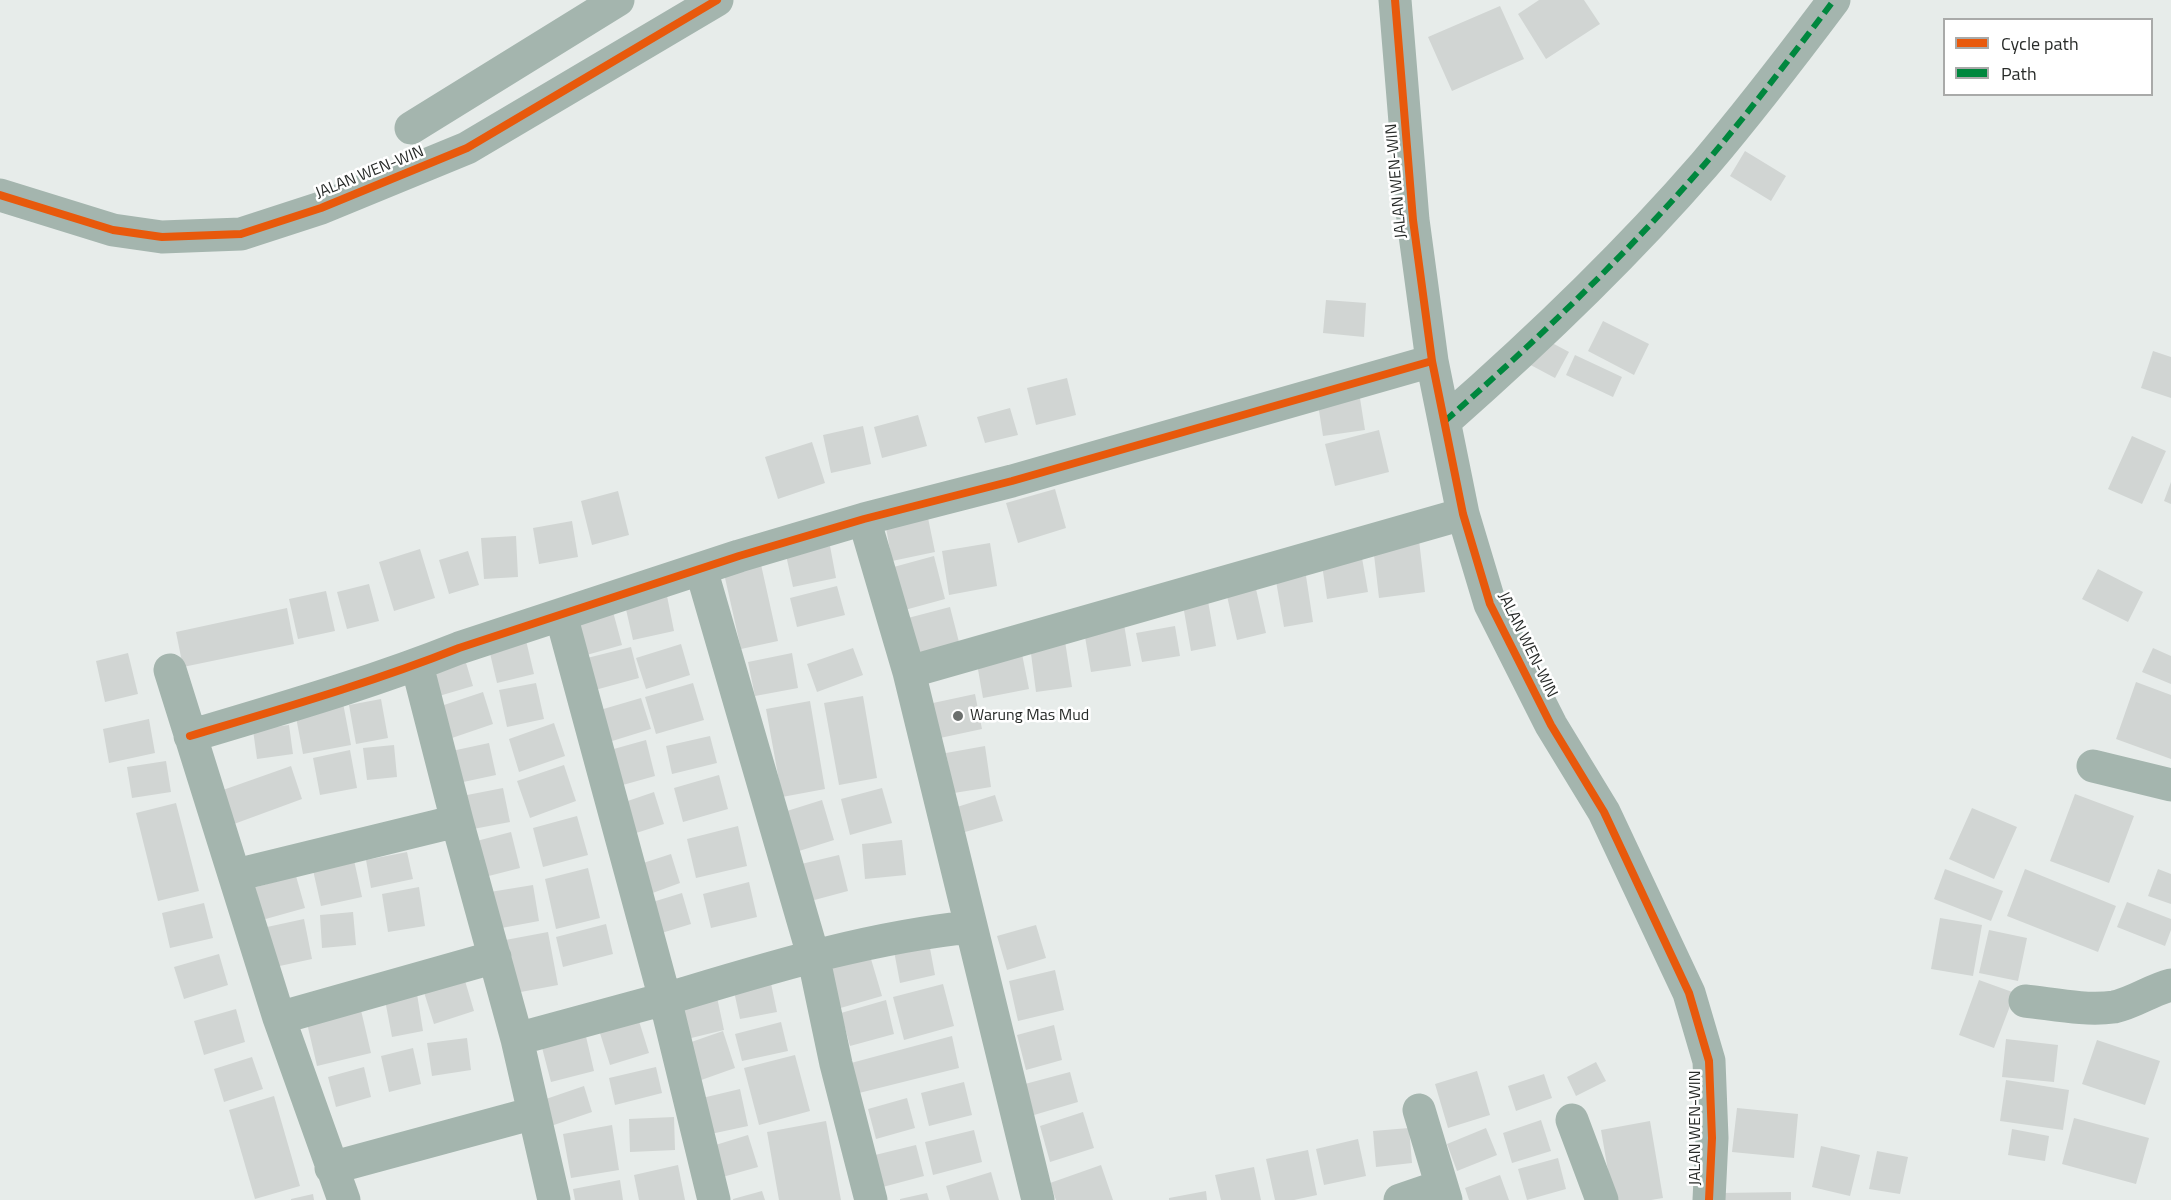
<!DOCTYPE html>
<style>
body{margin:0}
#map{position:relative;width:2171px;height:1200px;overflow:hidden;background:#e7ecea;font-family:"Titillium Web",sans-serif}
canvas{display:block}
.legend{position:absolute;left:1943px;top:18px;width:210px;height:78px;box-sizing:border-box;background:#fff;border:2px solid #a9aaa9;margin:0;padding:8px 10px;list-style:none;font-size:18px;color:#282b29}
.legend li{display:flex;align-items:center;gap:12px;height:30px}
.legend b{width:30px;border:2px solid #a9aaa9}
</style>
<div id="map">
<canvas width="2171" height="1200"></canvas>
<ul class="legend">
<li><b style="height:8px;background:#e8590c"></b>Cycle path</li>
<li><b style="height:8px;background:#00873e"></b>Path</li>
</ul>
</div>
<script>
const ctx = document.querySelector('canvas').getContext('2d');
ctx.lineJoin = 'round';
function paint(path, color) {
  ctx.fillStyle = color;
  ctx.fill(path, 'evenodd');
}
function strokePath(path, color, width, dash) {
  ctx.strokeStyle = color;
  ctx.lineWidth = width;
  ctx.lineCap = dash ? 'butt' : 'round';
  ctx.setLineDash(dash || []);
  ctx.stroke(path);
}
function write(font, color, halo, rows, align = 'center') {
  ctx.font = font + ' "Titillium Web",sans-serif';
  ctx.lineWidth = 5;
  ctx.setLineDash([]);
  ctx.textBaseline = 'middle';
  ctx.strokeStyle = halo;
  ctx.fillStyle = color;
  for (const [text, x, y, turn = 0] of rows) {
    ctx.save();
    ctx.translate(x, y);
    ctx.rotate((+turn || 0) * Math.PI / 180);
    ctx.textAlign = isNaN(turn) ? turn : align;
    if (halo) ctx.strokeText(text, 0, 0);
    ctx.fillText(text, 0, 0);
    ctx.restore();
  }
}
paint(new Path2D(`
 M1539,0H1584L1600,24L1546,59L1518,14Z
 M1500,6L1524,59L1452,91L1428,37Z
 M1745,151L1786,176L1771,201L1730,176Z
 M1326,300L1366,303L1364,337L1323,333Z
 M1603,321L1649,344L1634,375L1588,351Z
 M1539,336L1569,352L1555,378L1525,362Z
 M2153,351L2171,357V398L2141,388Z
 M1575,355L1622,377L1613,397L1566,375Z
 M1067,378L1076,415L1036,425L1027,388Z
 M1359,392L1365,430L1323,436L1317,398Z
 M1010,408L1018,435L985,443L977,417Z
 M918,415L927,446L882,458L874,427Z
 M863,426L871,464L831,473L823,435Z
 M1379,430L1389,472L1335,486L1325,444Z
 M2132,436L2166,451L2142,504L2108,489Z
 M812,442L825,483L778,499L765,457Z
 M2171,482V504L2164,501Z
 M1055,489L1066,528L1018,543L1006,503Z
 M618,491L629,535L592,545L581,501Z
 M927,513L935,552L892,561L885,522Z
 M572,521L578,557L539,564L533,528Z
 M516,536L518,577L484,579L481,538Z
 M1419,540L1425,592L1379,598L1373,546Z
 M990,543L997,586L949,595L942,551Z
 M830,546L836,578L793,587L786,555Z
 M420,549L435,598L394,611L379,562Z
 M468,551L479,585L449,594L439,560Z
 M934,556L945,599L901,611L890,568Z
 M1362,558L1368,592L1327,599L1322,565Z
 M760,560L778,641L741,649L723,569Z
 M2098,569L2143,592L2128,622L2082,599Z
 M1306,576L1313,622L1284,627L1276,581Z
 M369,584L379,621L347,629L337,592Z
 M837,586L845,615L797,627L790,598Z
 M1256,589L1266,633L1237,640L1227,596Z
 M326,591L335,631L298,639L289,599Z
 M667,596L674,631L633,640L625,605Z
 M1208,601L1216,646L1191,651L1183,605Z
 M950,607L960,646L918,656L908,618Z
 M287,608L294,644L183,667L176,632Z
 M612,608L622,645L583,656L573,619Z
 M1124,624L1131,666L1091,672L1084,631Z
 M1175,626L1180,656L1142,662L1136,633Z
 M525,636L534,674L497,683L488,645Z
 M1065,641L1072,687L1036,692L1030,646Z
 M681,644L690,675L646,689L636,658Z
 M631,647L639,678L595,690L587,658Z
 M853,648L863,675L817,692L807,664Z
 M2153,648L2171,656V684L2142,672Z
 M1021,649L1029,689L983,698L976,658Z
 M128,653L138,694L105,702L96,661Z
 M792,653L798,688L755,696L748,662Z
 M464,656L473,686L439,696L429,666Z
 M2136,682L2171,695V759L2116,739Z
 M536,683L544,719L507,727L499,690Z
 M693,683L704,720L656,734L645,697Z
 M483,692L493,724L449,739L438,707Z
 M975,694L982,729L940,738L933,703Z
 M863,696L877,778L839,785L824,703Z
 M641,698L651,729L609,742L600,710Z
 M381,699L388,738L356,744L349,705Z
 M810,701L825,789L782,797L766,709Z
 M343,703L351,745L303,754L295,712Z
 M149,719L155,753L109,763L103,729Z
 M554,723L565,756L519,772L509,739Z
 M289,725L293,754L257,759L253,730Z
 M710,736L717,763L672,774L666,746Z
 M646,740L655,776L612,788L603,752Z
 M489,743L496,775L454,784L447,752Z
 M394,745L397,777L367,780L363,748Z
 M985,746L991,787L954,793L946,753Z
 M350,750L357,788L320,795L313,758Z
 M166,761L171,792L132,798L127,767Z
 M564,765L576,801L530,818L517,781Z
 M291,766L302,799L234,824L223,790Z
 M719,775L728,809L683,822L674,788Z
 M503,788L510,822L468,830L462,796Z
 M882,788L892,823L850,835L841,799Z
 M654,792L664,824L627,836L616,805Z
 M2075,794L2134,816L2109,883L2050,861Z
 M995,795L1003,821L965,832L957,807Z
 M822,800L834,840L799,851L787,811Z
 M176,803L199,891L158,901L136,813Z
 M1972,808L2017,827L1994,879L1949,859Z
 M577,816L588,855L543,867L533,828Z
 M738,826L747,866L696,878L687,839Z
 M511,832L520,868L477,879L469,843Z
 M902,840L906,875L865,879L862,844Z
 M407,852L413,879L371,888L366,860Z
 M671,854L680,883L647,895L637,865Z
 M839,855L848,891L807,902L797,865Z
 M354,860L362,897L321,906L313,870Z
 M588,868L600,918L556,929L545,879Z
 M1945,869L2003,891L1991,921L1934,899Z
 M2025,869L2116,906L2098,952L2007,916Z
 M2158,869L2171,874V904L2148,896Z
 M296,876L305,908L262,920L253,888Z
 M749,882L757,917L711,928L703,894Z
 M533,885L539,921L496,929L490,892Z
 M419,887L425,926L388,932L382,894Z
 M682,893L691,924L655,935L646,904Z
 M2127,902L2171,919V930L2165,946L2117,927Z
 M204,903L213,938L170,948L162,913Z
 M353,912L356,945L322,948L320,915Z
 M1940,918L1982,925L1973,976L1931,969Z
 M304,919L312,959L275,967L267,927Z
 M606,924L613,954L563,967L556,937Z
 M1036,925L1046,958L1007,970L997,936Z
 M1989,930L2027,938L2018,981L1979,973Z
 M548,932L558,985L510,994L500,941Z
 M929,943L935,975L900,983L894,951Z
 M868,949L882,996L837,1009L823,962Z
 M219,954L228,985L184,999L174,967Z
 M1055,970L1064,1010L1018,1021L1009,981Z
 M463,974L474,1011L434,1024L422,986Z
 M769,974L777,1012L740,1019L732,982Z
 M1979,980L2015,993L1994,1048L1959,1035Z
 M943,984L954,1026L904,1040L893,997Z
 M715,988L724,1030L683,1040L673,998Z
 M417,994L423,1031L392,1037L385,1000Z
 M886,1000L894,1034L850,1046L841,1013Z
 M360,1006L371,1053L317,1066L306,1019Z
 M236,1009L245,1042L204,1055L194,1021Z
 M638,1018L649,1053L610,1065L599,1030Z
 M781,1022L788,1051L742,1061L735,1034Z
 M1054,1025L1062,1060L1026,1070L1017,1035Z
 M584,1028L594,1071L551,1082L540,1040Z
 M723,1031L735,1068L690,1084L677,1047Z
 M952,1036L959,1068L859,1093L851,1063Z
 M467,1038L471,1070L432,1076L427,1043Z
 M2006,1039L2058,1045L2054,1082L2002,1077Z
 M2097,1040L2160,1061L2145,1105L2082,1084Z
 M413,1048L421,1084L389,1092L381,1056Z
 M795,1055L810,1111L759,1125L744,1068Z
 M252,1057L263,1089L224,1102L214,1069Z
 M1596,1062L1606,1081L1576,1096L1567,1077Z
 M364,1067L371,1097L336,1107L328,1077Z
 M656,1067L662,1093L615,1105L609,1078Z
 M1477,1071L1490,1115L1448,1128L1435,1084Z
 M1070,1072L1078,1102L1034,1115L1025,1084Z
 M1544,1074L1552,1098L1516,1111L1508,1086Z
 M2006,1080L2069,1090L2063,1130L2000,1121Z
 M964,1082L972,1115L929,1126L921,1093Z
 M584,1086L592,1112L551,1126L543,1100Z
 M740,1089L748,1126L706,1135L698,1099Z
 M274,1096L300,1186L255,1199L229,1110Z
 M907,1098L915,1128L876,1139L868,1109Z
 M1737,1108L1798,1114L1794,1158L1732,1152Z
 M1083,1112L1094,1148L1050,1162L1040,1126Z
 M674,1117L675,1150L630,1152L629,1119Z
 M2074,1118L2149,1138L2136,1184L2062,1164Z
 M1541,1120L1551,1151L1512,1163L1503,1133Z
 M826,1121L841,1200H779L767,1132Z
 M1650,1121L1663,1198L1651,1200H1613L1601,1130Z
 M612,1125L619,1170L571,1178L563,1134Z
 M1409,1128L1412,1163L1376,1167L1373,1131Z
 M1486,1128L1497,1155L1457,1171L1447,1144Z
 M2012,1129L2049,1136L2045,1161L2008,1155Z
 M974,1130L982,1162L933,1175L925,1142Z
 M748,1135L758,1167L719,1178L709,1147Z
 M1358,1139L1366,1176L1324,1185L1316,1149Z
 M916,1145L924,1176L879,1188L871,1156Z
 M1821,1146L1860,1155L1850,1196L1812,1187Z
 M1308,1150L1317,1195L1294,1200H1275L1266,1159Z
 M1877,1151L1908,1157L1900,1194L1869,1189Z
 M1558,1158L1566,1189L1527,1200L1518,1169Z
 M678,1165L685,1200H639L634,1175Z
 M1101,1165L1113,1200H1056L1050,1183Z
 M1254,1167L1261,1200H1221L1215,1175Z
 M991,1172L999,1200H950L946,1186Z
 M1500,1175L1509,1200H1469L1465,1188Z
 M620,1180L623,1200H575L573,1189Z
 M762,1191L765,1200H733V1199Z
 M1206,1191L1207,1200H1169V1198Z
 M1791,1192V1200H1719V1193Z
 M927,1193L929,1200H900V1199Z
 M313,1194L314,1200H291V1199Z`), '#d1d5d3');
strokePath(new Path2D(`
 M1395,0L1413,220L1432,361L1463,514L1490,604L1551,725L1604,812L1689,993L1709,1061L1712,1138L1709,1200
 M411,128L618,0
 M0,195L113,230L162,237L241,234L321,208L467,148L717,0
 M1445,421C1535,342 1625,256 1704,165C1749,112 1792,56 1834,0
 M864,519L909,672L1038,1200
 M701,569L813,955L836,1064L871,1200
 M561,615L665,999L714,1200
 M417,665L457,821L517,1039L554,1200
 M170,670L279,1018L344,1200
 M909,672L1463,514
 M190,736C280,709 371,683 459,648L739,556L864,519L1012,481L1432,361
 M2093,766L2171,785
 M236,875L457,821
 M2025,1001C2053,1004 2085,1011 2114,1007C2134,1003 2151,990 2171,985
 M279,1018L495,957
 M517,1039C571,1024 625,1010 679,995C776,966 871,937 971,927
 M1419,1110L1446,1200
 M1572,1120L1602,1200
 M331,1168L534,1113
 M1400,1200L1441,1186`), '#a4b5ae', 33);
strokePath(new Path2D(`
 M1445,421C1535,342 1625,256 1704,165C1749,112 1792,56 1834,0`), '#00873e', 6, [12, 6]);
strokePath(new Path2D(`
 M1395,0L1413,220L1432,361L1463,514L1490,604L1551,725L1604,812L1689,993L1709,1061L1712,1138L1709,1200
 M0,195L113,230L162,237L241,234L321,208L467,148L717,0
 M190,736C280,709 371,683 459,648L739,556L864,519L1012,481L1432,361`), '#e8590c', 8);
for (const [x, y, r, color] of [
 [958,716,6,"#6b6f6d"]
]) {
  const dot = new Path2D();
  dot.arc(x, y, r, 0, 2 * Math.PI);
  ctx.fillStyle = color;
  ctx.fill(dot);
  strokePath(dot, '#fff', 2);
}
write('16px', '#282b29', '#fff', [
 ["JALAN WEN-WIN",370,173,-22],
 ["JALAN WEN-WIN",1397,181,-95],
 ["JALAN WEN-WIN",1527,645,64],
 ["JALAN WEN-WIN",1696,1128,-90]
]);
write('16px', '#282b29', '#fff', [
 ["Warung Mas Mud",970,716]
], 'left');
</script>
